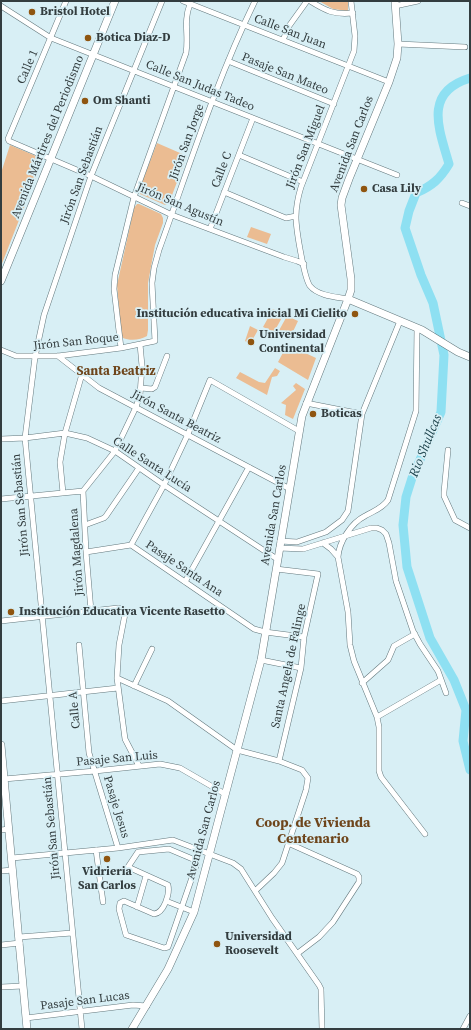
<!DOCTYPE html>
<meta charset="utf-8">
<style>
body{margin:0}
#map{position:relative;width:471px;height:1030px;overflow:hidden;background:#d8eff5;font-family:"Source Serif 4",serif}
canvas{display:block}
.frame{position:absolute;inset:0;border:2px solid #333d3f;pointer-events:none}
</style>
<div id="map">
<canvas width="471" height="1030"></canvas>
<div class="frame"></div>
</div>
<script>
const ctx = document.querySelector('canvas').getContext('2d');
ctx.lineJoin = 'round';
function paint(path, color) {
  ctx.fillStyle = color;
  ctx.fill(path, 'evenodd');
}
function strokePath(path, color, width, dash) {
  ctx.strokeStyle = color;
  ctx.lineWidth = width;
  ctx.lineCap = dash ? 'butt' : 'round';
  ctx.setLineDash(dash || []);
  ctx.stroke(path);
}
function write(font, color, halo, rows, align = 'center') {
  ctx.font = font + ' "Source Serif 4",serif';
  ctx.lineWidth = 3.5;
  ctx.setLineDash([]);
  ctx.textBaseline = 'middle';
  ctx.strokeStyle = halo;
  ctx.fillStyle = color;
  for (const [text, x, y, turn = 0] of rows) {
    ctx.save();
    ctx.translate(x, y);
    ctx.rotate((+turn || 0) * Math.PI / 180);
    ctx.textAlign = isNaN(turn) ? turn : align;
    if (halo) ctx.strokeText(text, 0, 0);
    ctx.fillText(text, 0, 0);
    ctx.restore();
  }
}
paint(new Path2D(`
 M319,1H348V11L333,9Z
 M157,143L187,156L169,203L165,205L140,194L139,190Z
 M10,145L43,159L1,266V173Z
 M137,204H139L161,214L163,218V223L155,245L148,283V330L147,336C141,340 130,341 123,338L121,333L117,285L134,208Z
 M251,227L271,234L267,244L247,237Z
 M273,309L284,314L274,332L263,327Z
 M287,316L298,321L289,340L277,334Z
 M250,326L258,330L250,344L245,341Z
 M286,347L300,353L301,351L316,358L308,380L278,362Z
 M275,368L280,371L277,376L272,377L267,395L236,378L240,372L259,382L265,383Z
 M296,383L305,389L293,419L285,415L286,405L281,403L296,390L293,386Z`), '#ebbc92');
strokePath(new Path2D(`
 M470,78C423,92 439,129 449,164C440,179 432,186 416,193L409,211L405,228L421,275L433,303L444,355L441,412L412,478L406,497L403,525L407,567L430,638L454,680L466,710L463,741L470,770`), '#8ee0f2', 9);
const minor = new Path2D(`
 M66,1L8,139L9,141L91,176L172,215L284,257L297,261L304,264
 M183,1L389,82
 M310,1C326,11 334,15 353,13
 M1,6L51,38L397,175
 M395,6L418,1
 M283,40L289,26L307,1
 M398,44L465,47
 M228,61L334,104
 M239,155L303,182
 M224,192L281,216L286,218L296,216
 M462,203L470,206
 M210,229L253,118
 M348,299C337,297 318,296 310,286C304,278 296,229 296,217C296,206 298,197 301,187L354,51L355,36L351,1
 M121,348L114,289L115,275L134,197L186,53C189,35 183,22 190,4
 M1,350L16,356H58L121,348L155,341L152,283L154,268L159,250C189,167 216,81 255,1
 M58,356L99,388L290,489
 M141,388L152,389L155,387L167,356
 M306,403L362,414
 M1,439L25,438L65,433L87,438L115,451L164,485L277,559
 M448,450L444,492V496L455,520L470,528
 M83,491L86,552L91,611
 M63,493L60,462L65,433L82,374
 M1,499L83,491L115,451L136,407L140,395L142,366L140,344
 M85,525L104,518L106,516L139,468
 M280,541L297,542L326,532L342,520L348,511L362,414L400,321
 M323,543L331,549L338,557L348,612L350,645L354,661L377,717L379,727V771L381,777L425,834
 M131,545L164,485L188,434L210,380L299,431
 M279,548L303,549L371,528H377L382,530L386,534L389,543L396,581L413,631L420,644L438,671L446,693
 M86,552L131,545L254,629L265,632L304,637
 M338,557C339,542 351,523 365,516C373,511 382,509 388,500L416,411L417,328
 M276,569L318,574L304,637L301,668L279,761
 M185,582L249,467
 M1,621L118,608L123,609L125,614L119,645L117,678L125,739L139,766
 M79,645L89,753L118,848
 M261,660L301,668
 M117,678L168,701L237,750L279,761L302,770L308,778L306,790L282,863L274,873L255,891
 M362,683L388,660L394,646L415,634
 M134,686L152,649
 M1,701L118,688
 M377,717L441,680
 M4,779L95,771L160,764L180,768L225,794
 M1,830L9,829
 M288,843L357,874L359,877V882L333,922L319,937L298,953
 M169,849L195,860L197,863L168,947L164,948L126,935L119,909L120,903L124,901L154,914C164,913 170,894 168,885L128,867L138,852Z
 M96,850L103,902
 M12,858L118,848L173,840L233,863L241,869L272,918L319,985L321,989L322,1029
 M1,871L13,870
 M166,901L194,912
 M137,907L146,876
 M19,937L72,933
 M1,945L20,943
 M1,987L23,986
 M26,1018L133,1005L147,1006
 M82,1029L25,438L35,357L44,315L91,176L162,1
 M463,1029L470,1016`);
const major = new Path2D(`
 M1,281L115,1
 M348,299L422,330L458,352L470,357
 M1,745L27,1029
 M132,1029L168,969L194,912L261,660L302,416L348,299L351,290V279L341,205L342,198L349,179L389,82L397,58L398,44L395,1`);
strokePath(minor, '#63787d', 6);
strokePath(major, '#63787d', 8);
strokePath(minor, '#fff', 5);
strokePath(major, '#fff', 7);
for (const [x, y, r, color] of [
 [32,12,4,"#8f5510"],
 [88,38,4,"#8f5510"],
 [85,101,4,"#8f5510"],
 [364,189,4,"#8f5510"],
 [355,314,4,"#8f5510"],
 [251,342,4,"#8f5510"],
 [313,414,4,"#8f5510"],
 [11,612,4,"#8f5510"],
 [107,859,4,"#8f5510"],
 [217,944,4,"#8f5510"]
]) {
  const dot = new Path2D();
  dot.arc(x, y, r, 0, 2 * Math.PI);
  ctx.fillStyle = color;
  ctx.fill(dot);
  strokePath(dot, '#d8eff5', 1.5);
}
write('bold 12px', '#333d3f', '#d8eff5', [
 ["Bristol Hotel",40,12],
 ["Botica Diaz-D",96,38],
 ["Om Shanti",93,101],
 ["Casa Lily",372,189],
 ["Institución educativa inicial Mi Cielito",347,314,"right"],
 ["Universidad",259,335],
 ["Continental",259,349],
 ["Boticas",321,414],
 ["Institución Educativa Vicente Rasetto",19,612],
 ["Vidrieria",107,872,"center"],
 ["San Carlos",107,886,"center"],
 ["Universidad",225,937],
 ["Roosevelt",225,951]
], 'left');
write('12px', '#333d3f', '#d8eff5', [
 ["Calle San Juan",290,32,21],
 ["Calle 1",28,67,-67],
 ["Pasaje San Mateo",285,74,22],
 ["Calle San Judas Tadeo",200,86,22],
 ["Avenida Mártires del Periodismo",48,137,-68],
 ["Jirón San Jorge",187,142,-70],
 ["Avenida San Carlos",352,144,-69],
 ["Jirón San Miguel",306,147,-69],
 ["Calle C",222,170,-69],
 ["Jirón San Sebastián",82,175,-70],
 ["Jirón San Agustín",180,205,23],
 ["Jirón San Roque",76,342,-6],
 ["Jirón Santa Beatriz",176,417,28],
 ["Calle Santa Lucía",152,465,33],
 ["Jirón San Sebastián",21,505,-95],
 ["Avenida San Carlos",274,515,-80],
 ["Jirón Magdalena",77,552,-94],
 ["Pasaje Santa Ana",184,569,34],
 ["Santa Angela de Falinge",289,666,-78],
 ["Calle A",75,710,-95],
 ["Pasaje San Luis",117,759,-5],
 ["Pasaje Jesus",116,807,73],
 ["Jirón San Sebastián",52,828,-95],
 ["Avenida San Carlos",204,830,-75],
 ["Pasaje San Lucas",85,1001,-7]
]);
write('bold 13px', '#6e451b', '#d8eff5', [
 ["Santa Beatriz",116,372]
]);
write('italic 13px', '#1e444d', '#d8eff5', [
 ["Rio Shullcas",426,446,-68]
]);
write('bold 14px', '#6e451b', '#d8eff5', [
 ["Coop. de Vivienda",313,823],
 ["Centenario",313,839]
]);
</script>
